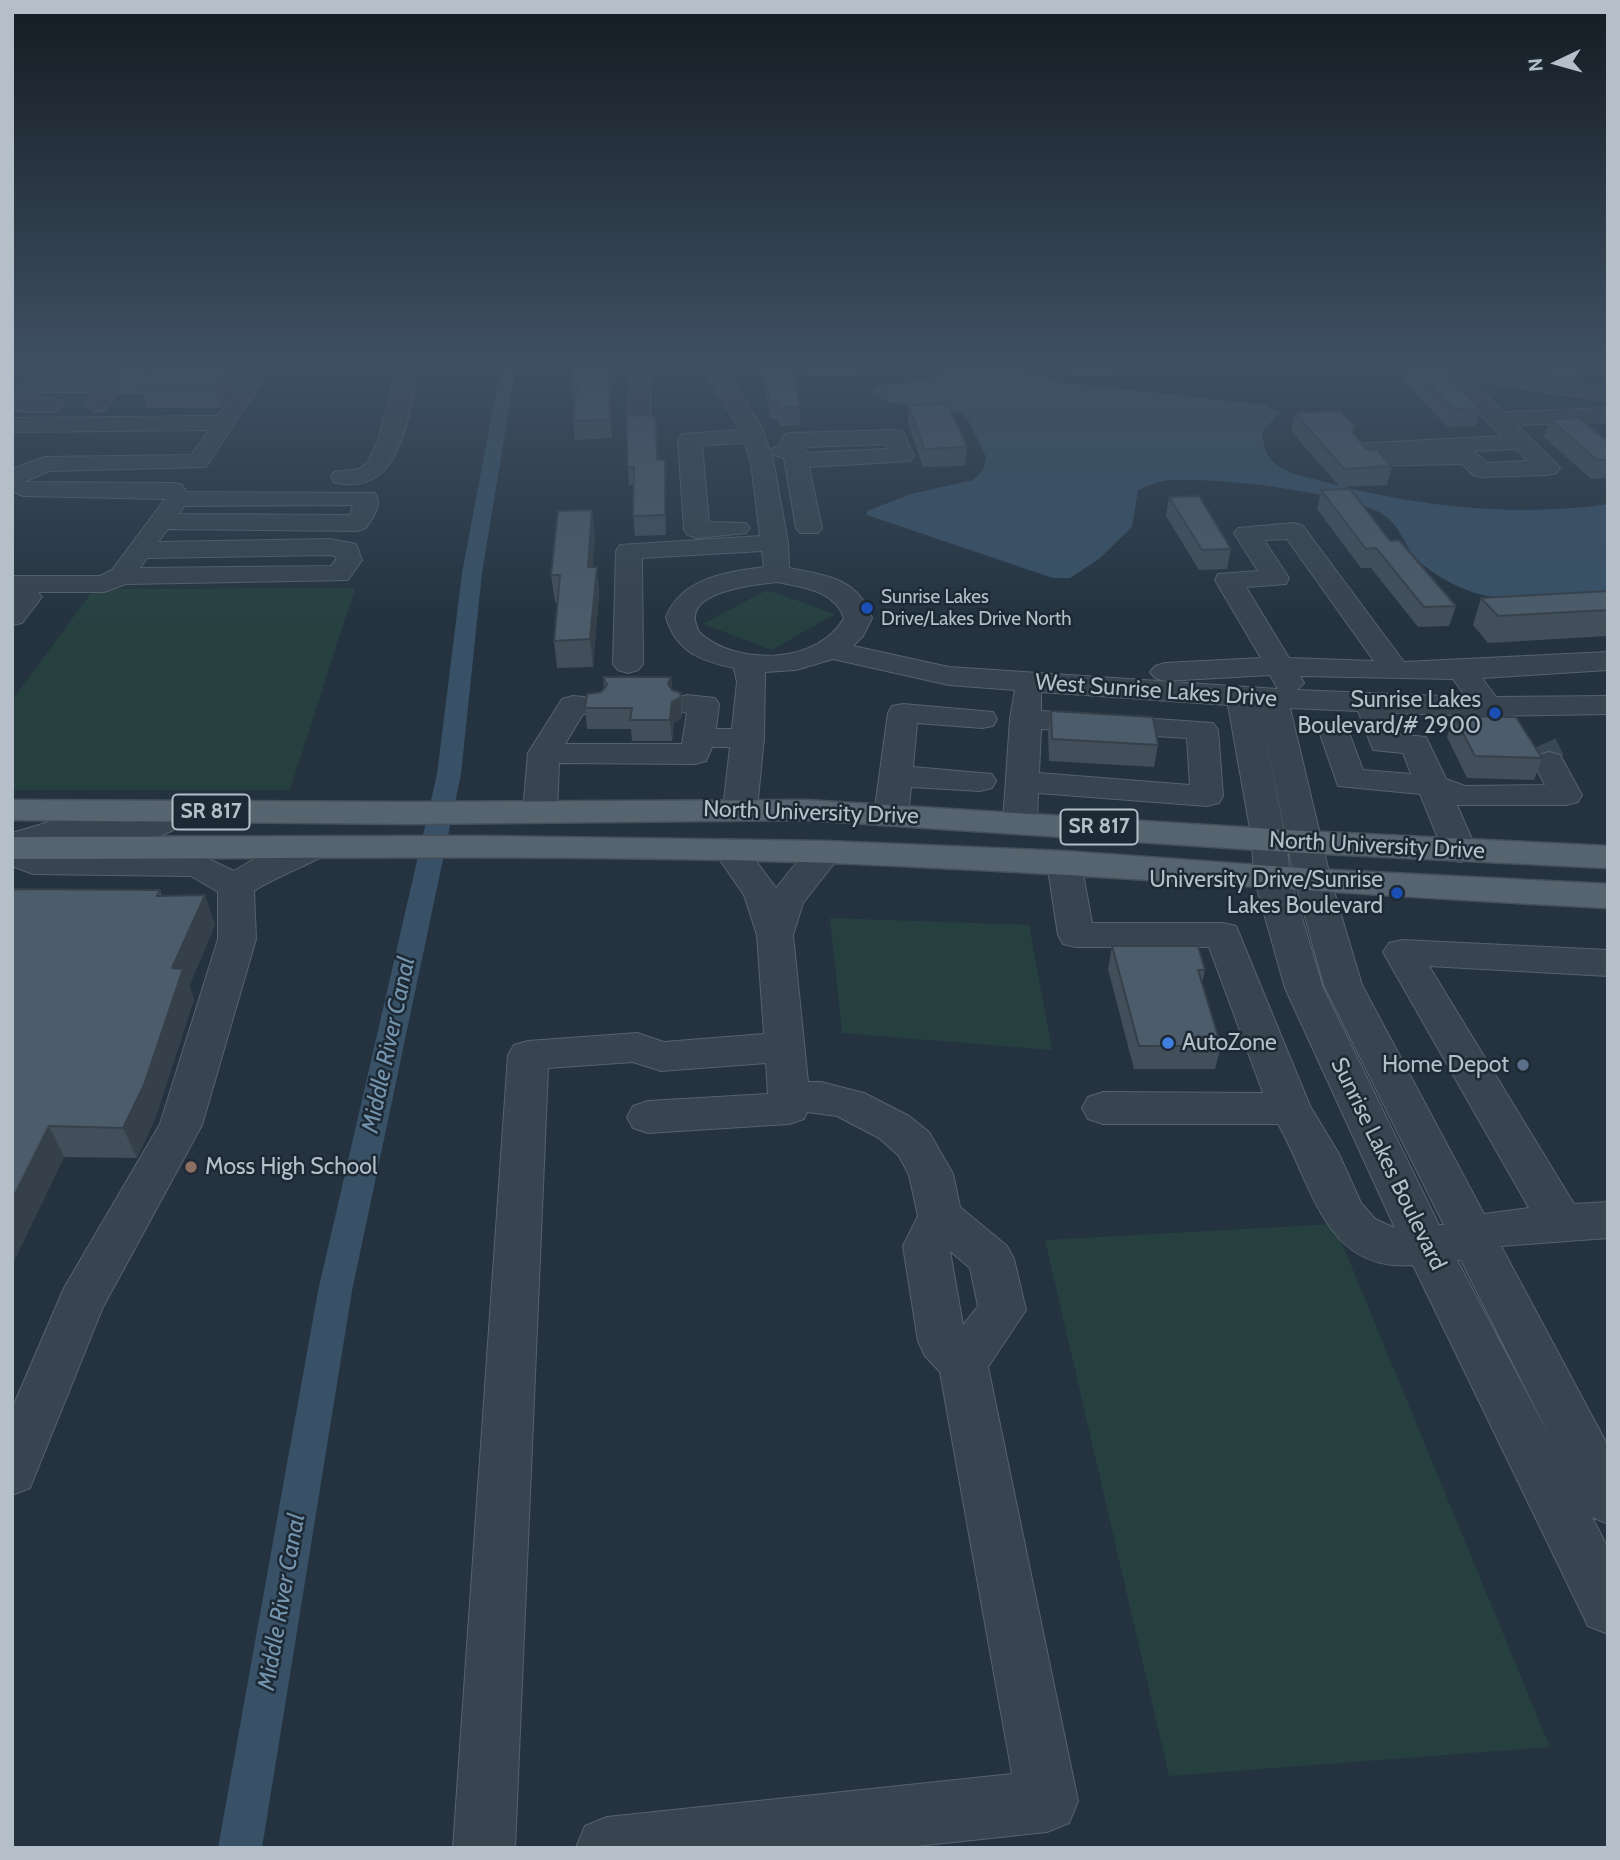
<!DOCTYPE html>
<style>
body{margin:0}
#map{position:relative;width:1620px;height:1860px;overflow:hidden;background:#24333f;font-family:Cabin,sans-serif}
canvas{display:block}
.frame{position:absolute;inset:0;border:14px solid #b5bfca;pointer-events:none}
.north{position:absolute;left:1522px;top:28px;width:70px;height:70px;-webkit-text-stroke:5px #1d2934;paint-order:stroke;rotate:265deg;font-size:19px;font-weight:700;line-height:28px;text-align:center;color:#b5bfca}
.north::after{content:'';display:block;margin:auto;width:24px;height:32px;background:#b5bfca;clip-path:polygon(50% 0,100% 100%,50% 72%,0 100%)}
</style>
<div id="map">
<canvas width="1620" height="1860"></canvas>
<div class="frame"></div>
<div class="north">N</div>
</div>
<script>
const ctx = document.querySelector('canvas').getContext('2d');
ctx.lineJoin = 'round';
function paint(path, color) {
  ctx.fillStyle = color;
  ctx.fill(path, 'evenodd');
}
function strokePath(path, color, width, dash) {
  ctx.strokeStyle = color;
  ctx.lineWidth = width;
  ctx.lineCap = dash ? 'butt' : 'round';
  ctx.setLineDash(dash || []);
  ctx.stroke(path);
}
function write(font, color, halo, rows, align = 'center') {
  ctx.font = font + ' Cabin,sans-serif';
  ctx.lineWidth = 5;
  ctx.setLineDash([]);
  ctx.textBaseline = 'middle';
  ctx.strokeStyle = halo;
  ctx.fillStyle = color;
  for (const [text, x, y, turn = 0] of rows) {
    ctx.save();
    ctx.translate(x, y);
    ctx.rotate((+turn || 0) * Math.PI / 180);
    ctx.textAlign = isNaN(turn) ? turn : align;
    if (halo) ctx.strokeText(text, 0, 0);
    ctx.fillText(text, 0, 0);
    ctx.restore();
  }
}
paint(new Path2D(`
 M355,588L290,790H12V700L94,589Z
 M767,590L835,614L772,650L703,624Z
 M830,918L1029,925L1052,1050L842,1033Z
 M1334,1224L1550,1747L1169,1776L1045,1240Z`), '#264040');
paint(new Path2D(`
 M941,366H1018L1058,382L1265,405L1279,413L1262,432C1263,440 1264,450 1269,457C1280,473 1304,476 1321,481C1413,506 1514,518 1608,504V597C1565,598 1516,605 1475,593C1456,587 1428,572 1415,557C1404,544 1399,525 1384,515C1352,493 1196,473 1158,482C1151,484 1145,487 1138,490L1132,527L1099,559L1070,578H1053L867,515V511L911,494L973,480L983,470L986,457L967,418L959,412L892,403L870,394C887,372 929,394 941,366Z`), '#385166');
paint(new Path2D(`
 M501,366H516L482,573L461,774L352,1291L262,1848H218L318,1291L437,774L462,573Z`), '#385166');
strokePath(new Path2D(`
 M1541,745L1549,762`), '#3a4854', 32, [32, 16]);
const minor = new Path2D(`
 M251,366H272L206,467L49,471L24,482L173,483L182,485L186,492L375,493C383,505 373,517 366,528L357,531L168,529L158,542L330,539L356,544L362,560L348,580L126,584L104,592H38L42,597L22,623L12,625V576H100L112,570L165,499L23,496L12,491V469L45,457L191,455L209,430L12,432V418L218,416ZM353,505L350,515L179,514L184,506ZM330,555L335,556L336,560L331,566L140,568L147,558Z
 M398,366H419C408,413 403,499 334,482L331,477L334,472L359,469L368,462L378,440Z
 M630,366H650V427L639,434L628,427Z
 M703,366H724L761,426L770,450L781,444L783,435L791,433L895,430L903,432L914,456L910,461L809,467L822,528L818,533H800L796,528L784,458L772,454L788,543L789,568C827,576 857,577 872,618L863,636L853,646L949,667L1278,689L1270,675L1165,681L1155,678L1150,672L1155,666L1165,663L1261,658L1215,580L1218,574L1258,571L1234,533L1238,528L1294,523L1303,526L1404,662L1608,652V670L1482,678L1496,697L1608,696V714L1488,716L1389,713L1396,734L1426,737L1446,779L1465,786L1545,785L1533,762L1538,755L1549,752L1560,755L1582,795L1578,802L1566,805H1457L1477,851L1472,859L1460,862L1448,859L1443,851L1420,794L1338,786L1320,734L1325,727L1336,725L1347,727L1363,770L1411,774L1403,753L1373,750L1358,711L1290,708L1331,881L1362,985L1484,1214L1529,1208L1383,952L1389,943L1402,940L1608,950V976L1429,966L1574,1204L1608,1202V1238L1501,1246L1608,1446V1524L1592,1517L1608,1548V1634L1588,1626L1413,1265C1324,1272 1313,1185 1278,1124H1103L1088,1119L1082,1108L1088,1097L1103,1092L1263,1093L1209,947H1076L1063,944L1058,935L1047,862L1052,854L1064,851L1076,854L1081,862L1092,923H1223L1236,926L1310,1106L1339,1154L1361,1203L1375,1219L1395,1228L1285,988L1254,878L1252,840L1228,705L1041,692V711L1213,723L1218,730L1223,796L1219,803L1207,806L1038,793L1037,822L1032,829L1020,832L1008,829L1003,822L1010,719L1015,690L949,685L833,659L796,670L765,672L764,738L757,809L752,816L740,819L728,816L723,809L730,747H712L706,761L695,764L559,763L557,811L552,818L540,821L528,818L523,811L528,753L562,699L573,696L603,699L607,705L603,711L583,714L565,744H682L687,713L676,710L672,704L676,698L687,695L715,698L719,704L716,729H732L737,682L734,668C701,661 676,652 666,617C681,578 727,572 764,567L762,551L642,558L643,664L638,670L628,673L618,670L613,664L616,551L620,545L760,536L751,463L745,443L702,445L709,522L746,523L750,528L746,533L697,538L688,535L684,530L678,439L682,434L740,430ZM886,444L888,449L806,453L805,447ZM1287,539L1374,661L1289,658L1246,587L1286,584L1289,578L1264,540ZM778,582C804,588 834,590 844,618C819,664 736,667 699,632C697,627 694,621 695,616C697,590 758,584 778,582ZM1300,676L1453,679L1466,697L1297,690L1304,683ZM1259,706L1295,881L1324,985L1444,1225H1439L1323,988L1290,878L1286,840ZM1041,729L1187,738L1190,785L1039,773ZM1457,1260H1461L1554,1445Z
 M731,366H803L805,368L794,374L742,376L735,374Z
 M1433,366H1477L1608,388V401L1469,380L1504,412L1608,408V422L1517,425L1560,468L1556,473L1548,475L1481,477L1473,475L1462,464L1364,466L1350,449L1354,444L1502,436L1450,386L1447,381L1451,375L1436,371ZM1516,449L1528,461L1487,463L1473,451Z
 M1597,366H1608V374L1601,372Z
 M35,380H113L124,386L104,410L96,412L85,405L95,392H41L35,398H54L65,405L54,412L12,411V396L27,381Z
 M903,704L993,712L997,719L993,726L982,728L917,723L913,767L992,774L996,781L992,788L980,791L911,787L908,815L903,822L891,825L879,822L874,815L888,713L892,706Z
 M180,801L192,804L197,811C186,827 158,838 140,842L55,841L34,849L40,852L198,854L234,871C260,855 300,832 330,840L335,847C329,857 272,878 254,891L256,939L202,1125L103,1307L30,1488L12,1495V1409L64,1288L160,1124L218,939V892L191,876L33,874L12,866V833L52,821L134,822Z
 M730,839L742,842L776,888C794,868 809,837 838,844L843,852L803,903L793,935L808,1082H821L864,1093L909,1116L929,1132L953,1174L960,1207L1007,1246L1014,1259L1026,1310L988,1367L1078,1801L1069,1823L1047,1832L898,1848H576L585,1826L607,1817L1012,1774L940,1372L925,1356L918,1341L903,1246L918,1216L909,1175L899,1156L879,1138L837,1116L807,1112L804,1119L789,1124L648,1133L633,1128L627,1117L633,1106L648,1101L768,1094L766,1063L661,1071L633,1062L548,1068L515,1848H453L508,1055L514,1045L528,1041L637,1033L664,1042L764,1034L757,935L744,895L713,850L718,842ZM950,1251L970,1268L978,1306L963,1325Z`);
const major = new Path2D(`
 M12,800L410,802L806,800L1304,831L1608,846V868L1304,853L806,820L410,824L12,820Z
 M479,836L826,841L1064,851L1313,869L1608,884V908C1349,895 1090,873 831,863C558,853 285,859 12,859V837Z`);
strokePath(minor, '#56626d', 2);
strokePath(major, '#45505b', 3);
paint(minor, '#38444f');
paint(major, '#56646f');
paint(new Path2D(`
 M117,366L238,380L220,408H147L143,394H121L114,371Z
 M610,366L612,438L575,440L573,421L575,399H572L571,382Z
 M764,366L800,407V425L780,426L778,419H770L764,381Z
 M803,366H901V374L804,377Z
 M1042,366H1170L1169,373L1072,377L1066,368L1044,369Z
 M1410,366L1480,408L1475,426L1448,427L1405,383Z
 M1545,366H1583L1579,378L1546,375Z
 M909,405L967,447L965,466L923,467L908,423Z
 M1295,413L1367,449L1392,466L1387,485L1340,487L1291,431Z
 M1550,419L1608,442V478L1591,479L1544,437Z
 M657,437L658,460L666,479V535L635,536L633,516V485L629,486L628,467Z
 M1321,490L1390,541L1456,606L1449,626L1418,627L1371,568H1361L1317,509Z
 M1169,497L1231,549L1227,569L1199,570L1166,516Z
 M592,510L595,536L592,567H597L599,593L593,667L557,668L554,641L558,602H555L551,575Z
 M1608,591V636L1488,643L1473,625L1481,598Z
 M603,677H671L672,690L681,693L682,714L681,719L674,723L672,741H632L631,729H587L585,708L604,688Z
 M1051,711L1158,745L1154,767L1049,761L1048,732Z
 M1454,716L1542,758L1534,780L1467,778L1447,737Z
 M12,889L160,890L162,896L215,925L189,986L194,999L156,1116L137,1158L64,1157L12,1265Z
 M1112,946L1205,970L1202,983L1221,1046L1215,1069H1134L1108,969Z`), '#424f5b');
paint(new Path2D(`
 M227,366H235L238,380L220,408L214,385Z
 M609,366H610L612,438L610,420Z
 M665,460L666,479V535L665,515Z
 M592,510L595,536L591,594L588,567Z
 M597,567L599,593L593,667L590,639Z
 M671,677L673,698L668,684Z
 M681,693V719L674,723L672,741L670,720L672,702Z
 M205,895L215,925L189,986L194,999L156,1116L137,1158L123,1128L172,968Z
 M49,1126L64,1157L12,1265V1200Z`), '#36404a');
const building = new Path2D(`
 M117,366H227L214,385H141L153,371H114Z
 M571,366H609L610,420L573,421L577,381L571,382Z
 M764,366H792L800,407L779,408L778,401H770Z
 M1410,366H1437L1480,408L1453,409Z
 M948,404L967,447L924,449L909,405Z
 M1340,411L1355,426L1352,432L1367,449L1377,450L1392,466L1344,469L1295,413Z
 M653,415L656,419L657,460H665V515L633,516L634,467H628L626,416Z
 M1579,418L1608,442V460H1597L1550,419Z
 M1350,489L1390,541L1399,540L1456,606L1424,607L1376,548L1366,549L1321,490Z
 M1199,496L1231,549L1202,550L1169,497Z
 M592,510L588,567H597L590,639L554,641L560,575H551L558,511Z
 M1608,591V610L1498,616L1481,598Z
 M603,677H671L668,684L672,690L681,693L680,698L672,702L670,720H630L632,708H585L587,694L601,692L607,685Z
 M1051,711L1153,717L1158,745L1052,739Z
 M1454,716L1516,717L1542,758L1475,756Z
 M12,889L160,890L157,896L205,895L172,968L183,969L144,1085L123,1128L49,1126L12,1200Z
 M1112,946H1198L1205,970H1198L1221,1046H1139Z`);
paint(building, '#4d5c6a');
strokePath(building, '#36404a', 2);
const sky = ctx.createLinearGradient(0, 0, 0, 627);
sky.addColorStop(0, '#141c23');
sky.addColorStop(0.58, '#3f5063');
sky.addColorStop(1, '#3f506300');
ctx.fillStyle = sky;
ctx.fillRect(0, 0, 1620, 627);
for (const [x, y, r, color] of [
 [867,608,7,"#1a4fb4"],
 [1495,713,7,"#1a4fb4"],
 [1397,893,7,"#1a4fb4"],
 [1168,1043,7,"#3f7fe0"],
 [1523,1065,7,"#5c6f8a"],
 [191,1167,7,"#8d6e63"]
]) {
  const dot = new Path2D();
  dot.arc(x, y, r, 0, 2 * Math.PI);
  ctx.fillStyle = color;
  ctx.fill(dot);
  strokePath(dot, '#1d2934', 2.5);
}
write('19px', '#b5bfca', '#1d2934', [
 ["Sunrise Lakes",881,597],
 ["Drive/Lakes Drive North",881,619]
], 'left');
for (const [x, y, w] of [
 [211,812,77],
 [1099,827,77]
]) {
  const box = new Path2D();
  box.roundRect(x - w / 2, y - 17.5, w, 35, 5);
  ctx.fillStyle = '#1d2934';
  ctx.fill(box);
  strokePath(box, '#b5bfca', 2);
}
write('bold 21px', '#b5bfca', null, [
 ["SR 817",211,812],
 ["SR 817",1099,827]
]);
write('23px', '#b5bfca', '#1d2934', [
 ["West Sunrise Lakes Drive",1156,691,4],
 ["North University Drive",811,813,2],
 ["North University Drive",1377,846,3],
 ["Sunrise Lakes Boulevard",1388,1164,64]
]);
write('23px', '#b5bfca', '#1d2934', [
 ["Sunrise Lakes",1481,700],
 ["Boulevard/# 2900",1481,726],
 ["University Drive/Sunrise",1383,880],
 ["Lakes Boulevard",1383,906],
 ["AutoZone",1182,1043,"left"],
 ["Home Depot",1509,1065],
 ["Moss High School",205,1167,"left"]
], 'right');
write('italic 24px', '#7494ad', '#1d2934', [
 ["Middle River Canal",389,1045,-78],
 ["Middle River Canal",282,1602,-80]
]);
</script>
